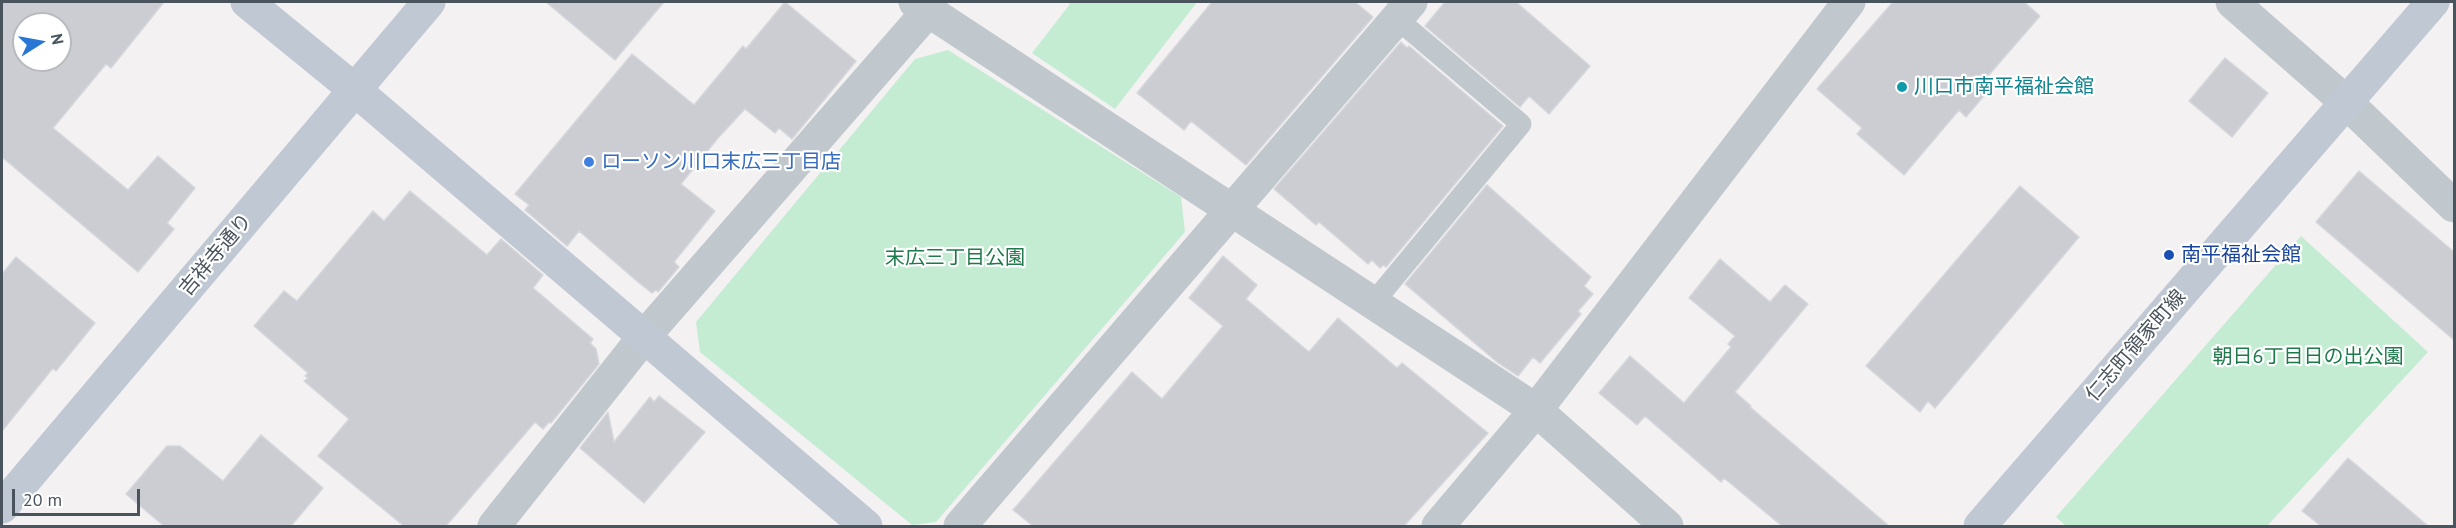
<!DOCTYPE html>
<meta charset="utf-8">
<style>
body{margin:0}
#map{position:relative;width:2456px;height:528px;overflow:hidden;background:#f3f1f1;font-family:"PT Sans",sans-serif}
canvas{display:block}
.frame{position:absolute;inset:0;border:3px solid #4a545d;pointer-events:none}
.north{position:absolute;left:12px;top:12px;width:60px;height:60px;box-sizing:border-box;background:#fff;border:2px solid #b7bbbe;border-radius:50%;rotate:79deg;font-size:16px;font-weight:700;line-height:24px;text-align:center;color:#4a545d}
.north::after{content:'';display:block;margin:auto;width:21px;height:27px;background:#2877d5;clip-path:polygon(50% 0,100% 100%,50% 72%,0 100%)}
.scale{position:absolute;left:12px;top:489px;width:128px;height:27px;box-sizing:border-box;border:3px solid #4a545d;border-top:0;padding-left:8px;font-size:18px;line-height:21px;white-space:nowrap;color:#4a545d;-webkit-text-stroke:4px #fff;paint-order:stroke}
</style>
<div id="map">
<canvas width="2456" height="528"></canvas>
<div class="frame"></div>
<div class="north">N</div>
<div class="scale">20 m</div>
</div>
<script>
const ctx = document.querySelector('canvas').getContext('2d');
ctx.lineJoin = 'round';
function paint(path, color) {
  ctx.fillStyle = color;
  ctx.fill(path, 'evenodd');
}
function strokePath(path, color, width, dash) {
  ctx.strokeStyle = color;
  ctx.lineWidth = width;
  ctx.lineCap = dash ? 'butt' : 'round';
  ctx.setLineDash(dash || []);
  ctx.stroke(path);
}
function write(font, color, halo, rows, align = 'center') {
  ctx.font = font + ' "PT Sans","Noto Sans JP",sans-serif';
  ctx.lineWidth = 4.5;
  ctx.setLineDash([]);
  ctx.textBaseline = 'middle';
  ctx.strokeStyle = halo;
  ctx.fillStyle = color;
  for (const [text, x, y, turn = 0] of rows) {
    ctx.save();
    ctx.translate(x, y);
    ctx.rotate((+turn || 0) * Math.PI / 180);
    ctx.textAlign = isNaN(turn) ? turn : align;
    if (halo) ctx.strokeText(text, 0, 0);
    ctx.fillText(text, 0, 0);
    ctx.restore();
  }
}
paint(new Path2D(`
 M1067,2H1197L1115,109L1032,53L1070,4Z
 M948,50L1181,197L1185,232L936,522L912,525L700,352L696,322L915,59Z
 M2301,236L2428,352L2267,526H2066L2056,517Z`), '#c4ecd3');
const building = new Path2D(`
 M2,2H164L111,68L106,64L53,128L128,190L158,156L195,188L167,223L174,229L138,272L2,157ZM24,24H60V60H24Z
 M546,2H664L615,60Z
 M785,2L856,61L792,139L779,128L775,133L745,109L718,138L681,184L715,211L674,262L679,267L658,292L656,290L652,293L638,282L579,231L567,246L525,210L529,205L515,194L632,54L694,105L743,46L746,49Z
 M1212,2H1355L1373,17L1246,165L1191,121L1184,130L1137,93Z
 M1445,2H1516L1590,66L1549,114L1529,96L1520,107L1425,26Z
 M1893,2H2024L2040,16L1981,84L1988,91L1966,117L1959,110L1904,175L1857,134L1862,128L1817,89Z
 M1401,42L1407,48L1409,46L1503,126L1386,267L1383,265L1380,268L1372,260L1368,264L1319,222L1316,225L1274,189Z
 M2225,58L2268,93L2232,137L2189,101Z
 M2359,171L2454,252V340L2316,222Z
 M1487,185L1591,277L1584,286L1593,294L1578,311L1581,314L1540,363L1533,357L1518,376L1497,362L1405,284Z
 M2020,186L2079,237L1935,408L1928,401L1920,412L1866,366Z
 M410,191L487,255L501,239L543,275L533,288L593,339L590,343L596,349L599,364L551,423L549,422L543,429L535,422L446,526H404L318,456L349,419L304,381L308,378L305,376L308,373L254,326L284,291L297,301L373,211L384,221Z
 M1223,256L1257,285L1246,299L1309,352L1338,318L1397,368L1402,363L1488,433L1404,526H1033L1013,510L1132,372L1162,399L1223,326L1189,298Z
 M16,257L95,323L56,371L53,368L2,431V274Z
 M1720,259L1770,302L1785,285L1808,304L1735,392L1751,406L1750,407L1889,526H1782L1724,478L1721,482L1645,416L1637,425L1599,393L1630,356L1684,403L1731,347L1728,344L1735,336L1689,298Z
 M659,396L705,432L644,503L580,448L608,412L614,442L650,397L654,402Z
 M261,435L323,488L291,526H164L126,494L167,446H180L223,481Z
 M2348,458L2428,526H2321L2302,511Z`);
paint(building, '#cbcdd3');
strokePath(building, '#d5d7dc', 1.5);
strokePath(new Path2D(`
 M1373,303L1521,124L1396,18`), '#c0c8ce', 21);
strokePath(new Path2D(`
 M915,2L1536,410L1667,526
 M2232,2L2346,102L2454,206
 M494,526L643,338L929,10
 M960,526L1411,2
 M1438,526L1536,410L1849,2`), '#c0c8ce', 33);
strokePath(new Path2D(`
 M247,2L355,90L866,526
 M2,507L429,2
 M1980,526L2433,2`), '#c0c9d3', 33);
for (const [x, y, r, color] of [
 [1902,87,6,"#0f9aa8"],
 [589,162,6,"#3f7fe0"],
 [2169,255,6,"#1a4fb4"]
]) {
  const dot = new Path2D();
  dot.arc(x, y, r, 0, 2 * Math.PI);
  ctx.fillStyle = color;
  ctx.fill(dot);
  strokePath(dot, '#fff', 2);
}
write('20px', '#0d838f', '#fff', [
 ["川口市南平福祉会館",1914,87]
], 'left');
write('20px', '#366cbe', '#fff', [
 ["ローソン川口末広三丁目店",601,162]
], 'left');
write('20px', '#4a545d', '#fff', [
 ["吉祥寺通り",216,255,-50],
 ["仁志町領家町線",2136,346,-49]
]);
write('20px', '#164399', '#fff', [
 ["南平福祉会館",2181,255]
], 'left');
write('20px', '#1f7a4b', '#fff', [
 ["末広三丁目公園",955,258],
 ["朝日6丁目日の出公園",2308,357]
]);
</script>
